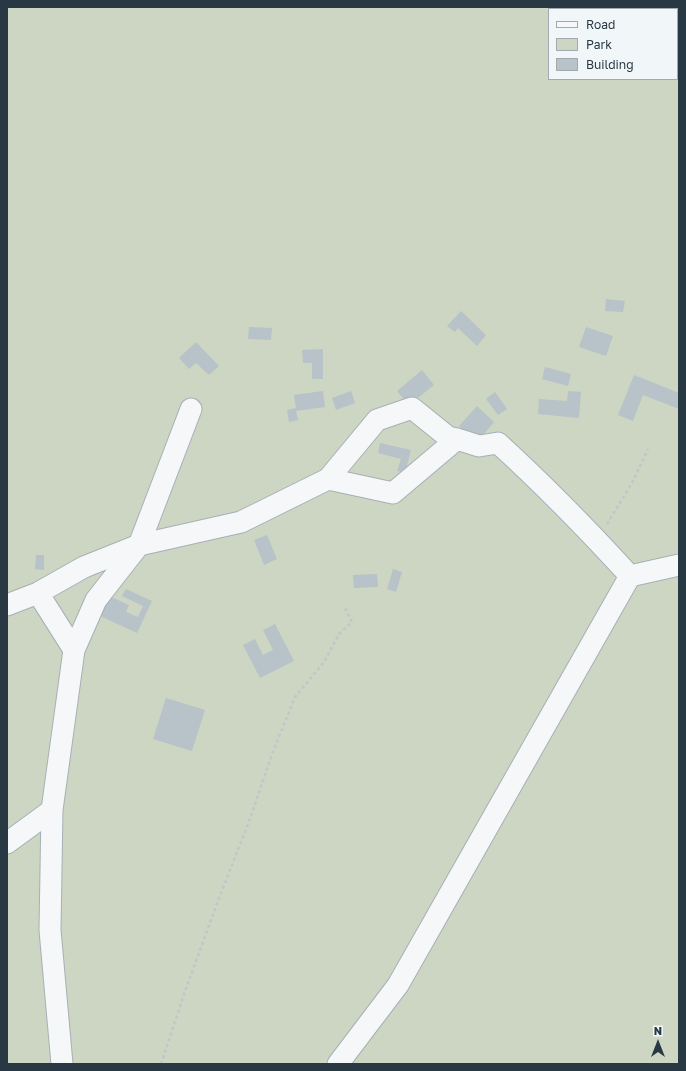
<!DOCTYPE html>
<style>
body{margin:0}
#map{position:relative;width:686px;height:1071px;overflow:hidden;background:#e1e8eb;font-family:"Golos Text",sans-serif}
canvas{display:block}
.frame{position:absolute;inset:0;border:8px solid #283944;pointer-events:none}
.legend{position:absolute;left:548px;top:8px;width:130px;height:72px;box-sizing:border-box;background:#f1f6f8;border:1px solid #a1aab0;margin:0;padding:5px 7px;list-style:none;font-size:12px;color:#283944}
.legend li{display:flex;align-items:center;gap:8px;height:20px}
.legend b{width:20px;border:1px solid #a1aab0}
.north{position:absolute;left:638px;top:1023px;width:40px;height:40px;-webkit-text-stroke:3px #f1f6f8;paint-order:stroke;rotate:0deg;font-size:11px;font-weight:700;line-height:16px;text-align:center;color:#283944}
.north::after{content:'';display:block;margin:auto;width:14px;height:18px;background:#283944;clip-path:polygon(50% 0,100% 100%,50% 72%,0 100%)}
</style>
<div id="map">
<canvas width="686" height="1071"></canvas>
<div class="frame"></div>
<ul class="legend">
<li><b style="height:5px;background:#f5f7f9"></b>Road</li>
<li><b style="height:11px;background:#ccd6c2"></b>Park</li>
<li><b style="height:11px;background:#b8c2c9"></b>Building</li>
</ul>
<div class="north">N</div>
</div>
<script>
const ctx = document.querySelector('canvas').getContext('2d');
ctx.lineJoin = 'round';
function paint(path, color) {
  ctx.fillStyle = color;
  ctx.fill(path, 'evenodd');
}
function strokePath(path, color, width, dash) {
  ctx.strokeStyle = color;
  ctx.lineWidth = width;
  ctx.lineCap = dash ? 'butt' : 'round';
  ctx.setLineDash(dash || []);
  ctx.stroke(path);
}
paint(new Path2D(`
 M7,7H679V1064H7ZM549,9H677V79H549Z`), '#ccd6c2');
paint(new Path2D(`
 M606,299L625,301L623,312L605,311Z
 M461,311L486,335L477,346L458,328L455,332L447,326Z
 M249,327L272,328L271,340L248,339Z
 M586,327L613,336L606,356L579,347Z
 M196,342L219,366L209,375L196,363L189,369L179,358Z
 M323,349V379H312V363H303L302,350Z
 M545,367L571,374L568,386L542,379Z
 M422,370L434,385L409,405L397,391Z
 M634,375L679,393V409L643,395L633,421L618,415Z
 M323,391L325,407L296,411L298,420L289,422L287,410L296,408L294,395Z
 M351,391L355,403L336,410L332,398Z
 M568,391L581,392L579,418L538,414L539,399L567,401Z
 M495,392L507,409L498,415L486,399Z
 M477,406L494,422L477,442L459,426Z
 M380,443L411,450L405,473L397,471L401,459L378,453Z
 M267,535L277,559L264,565L254,540Z
 M36,555H44V570L35,569Z
 M393,569L402,572L396,592L387,589Z
 M377,574L378,587L354,588L353,575Z
 M126,589L152,601L137,633L100,616L109,596L129,605L126,612L138,617L143,606L122,596Z
 M275,624L294,661L260,678L243,645L255,639L263,655L273,650L263,630Z
 M166,698L205,710L192,751L153,739Z`), '#b8c2c9');
const minor = new Path2D(`
 M328,479L393,493L457,439
 M38,593L74,650
 M7,605L38,593L84,567L139,545L241,522L328,479L377,420L412,408L448,437L457,439L479,446L498,443C544,485 588,530 630,576
 M52,810L74,650L96,600L139,545L191,409
 M7,843L52,810L50,930L62,1064
 M338,1064L398,985L630,576L679,565`);
strokePath(minor, '#a6b0b6', 23);
strokePath(new Path2D(`
 M607,524L632,483L648,449
 M161,1064L184,994L219,898L250,819L272,754L295,697L324,662L339,634L352,622L344,606`), '#c0c6ca', 2.5, [3, 3]);
strokePath(minor, '#f5f7f9', 21);
</script>
